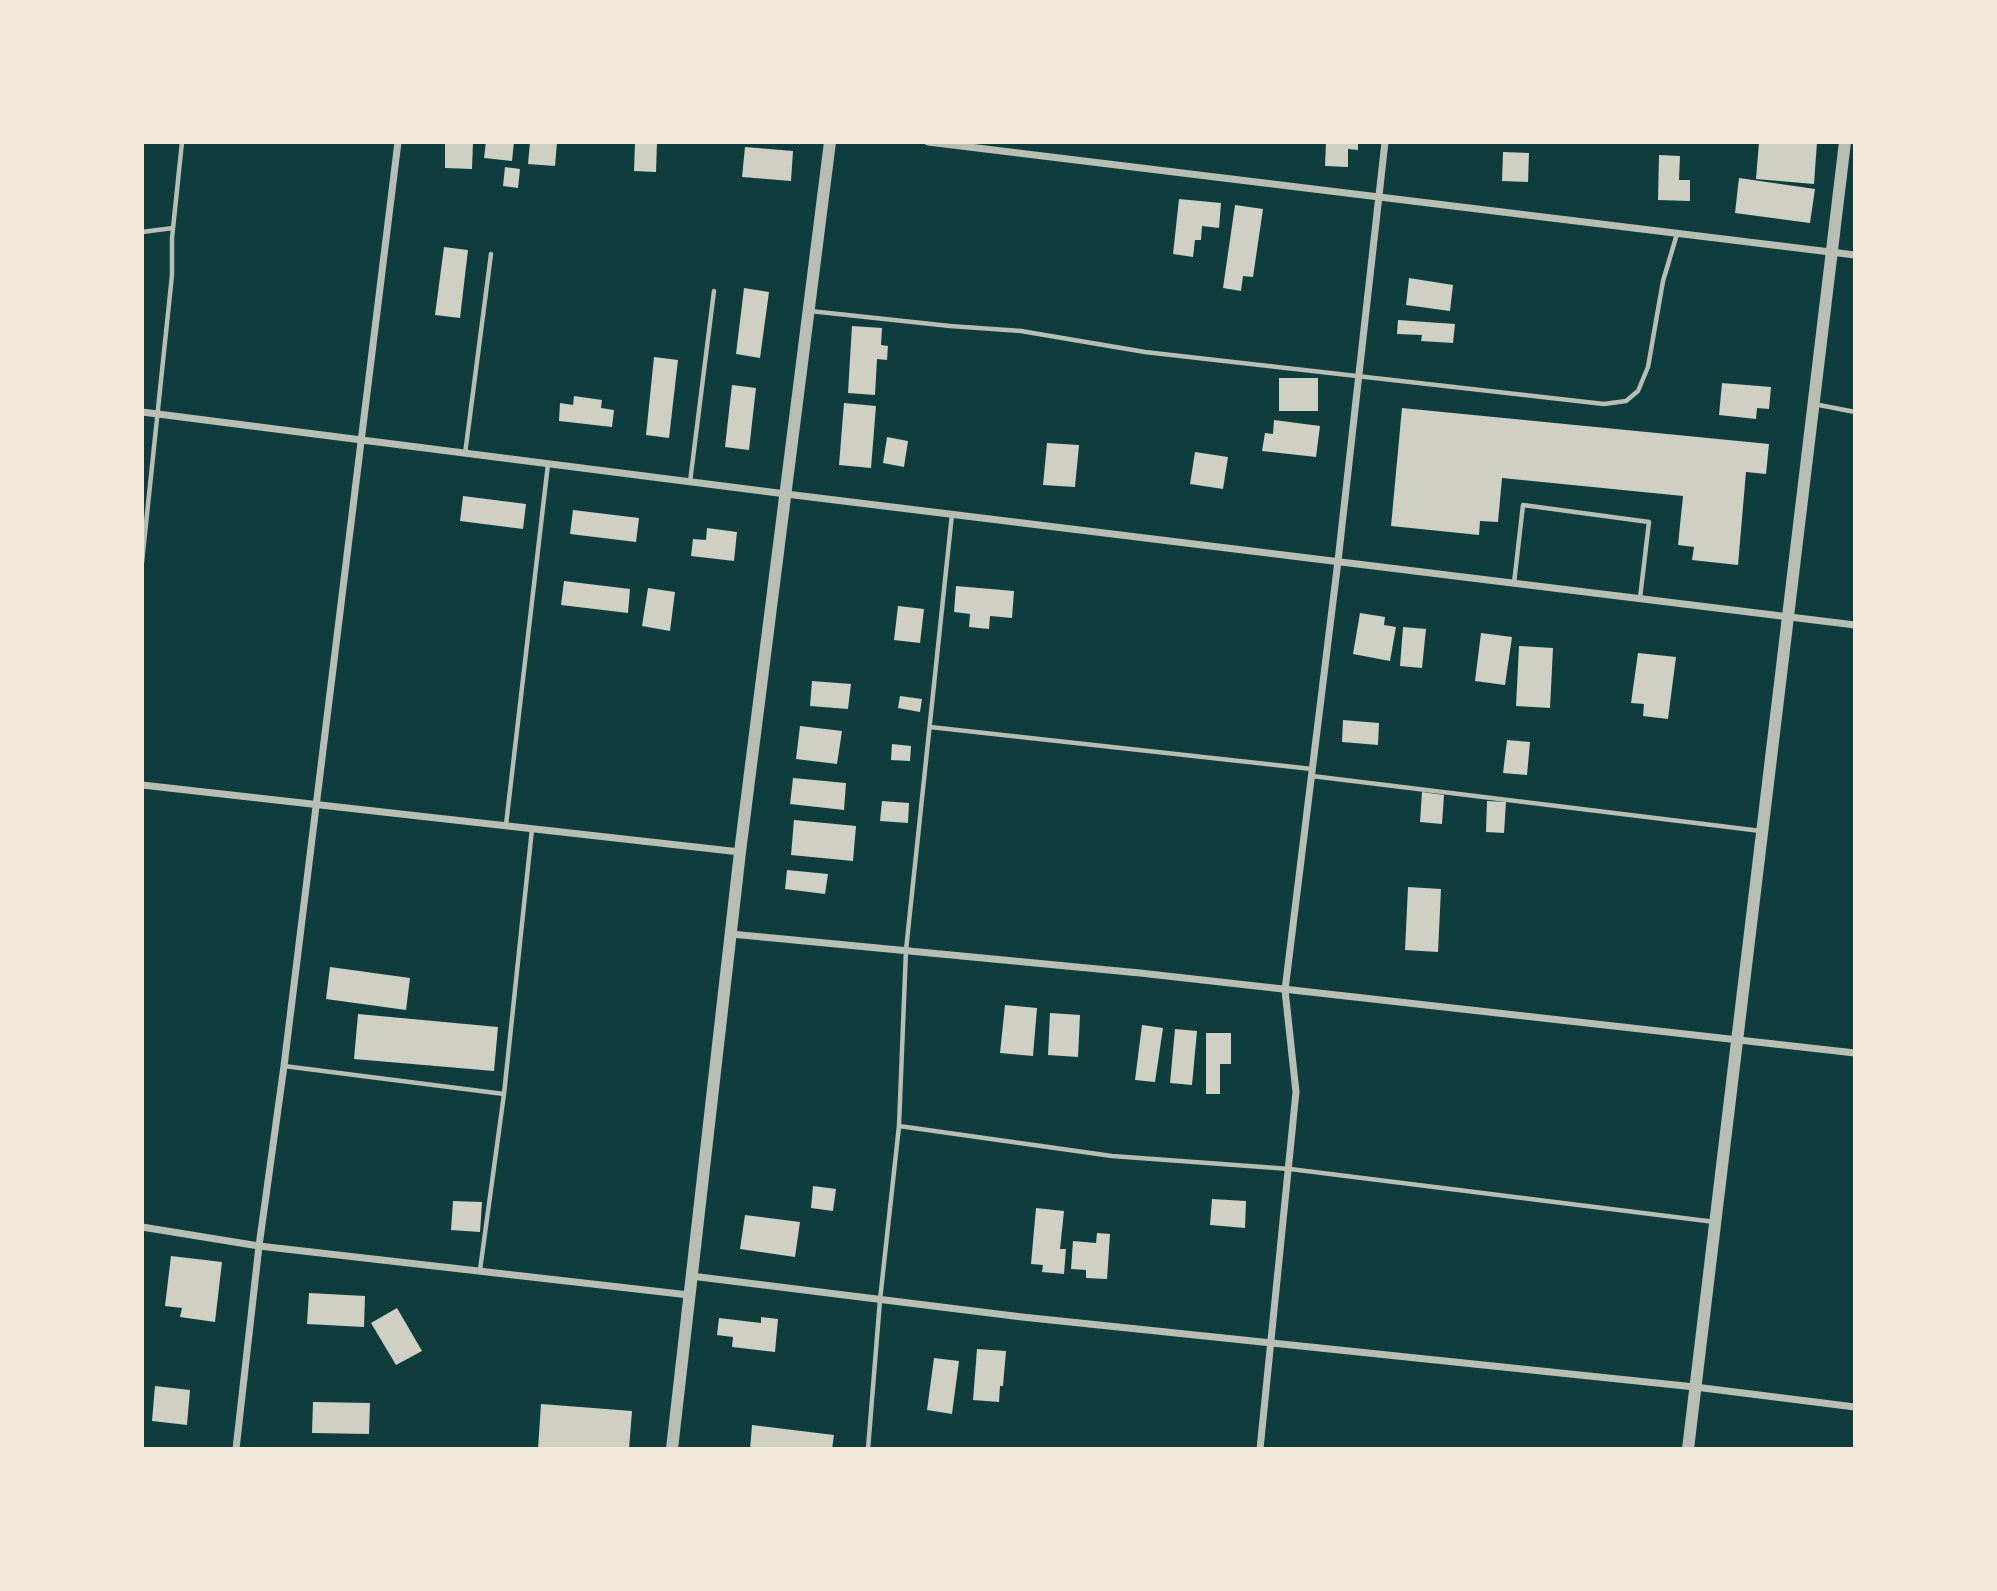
<!DOCTYPE html>
<style>
body{margin:0}
#map{position:relative;width:1997px;height:1591px;overflow:hidden;background:#0f3d3e;font-family:Quicksand,sans-serif}
canvas{display:block}
.frame{position:absolute;inset:0;border:144px solid #f1e9da;pointer-events:none}
</style>
<div id="map">
<canvas width="1997" height="1591"></canvas>
<div class="frame"></div>
</div>
<script>
const ctx = document.querySelector('canvas').getContext('2d');
ctx.lineJoin = 'round';
function paint(path, color) {
  ctx.fillStyle = color;
  ctx.fill(path, 'evenodd');
}
function strokePath(path, color, width, dash) {
  ctx.strokeStyle = color;
  ctx.lineWidth = width;
  ctx.lineCap = dash ? 'butt' : 'round';
  ctx.setLineDash(dash || []);
  ctx.stroke(path);
}
paint(new Path2D(`
 M445,142H473L472,169L445,168Z
 M486,142H514L512,161L484,158Z
 M530,142H557L555,166L528,164Z
 M635,142H657L656,172L634,171Z
 M1326,142H1358V150L1348,149V167L1325,166Z
 M1759,142H1817L1814,184L1756,179Z
 M745,147L793,151L791,181L742,177Z
 M1503,152L1529,153L1528,182L1502,181Z
 M1659,155L1680,156L1679,180H1690V201L1658,200Z
 M505,167L520,169L518,188L503,186Z
 M1739,178L1815,189L1810,223L1735,213Z
 M1179,199L1221,203L1219,228L1202,226L1201,240H1195L1193,257L1173,254Z
 M1235,205L1263,209L1253,277L1243,276L1241,291L1223,288Z
 M444,247L468,250L460,318L435,315Z
 M1409,278L1453,285L1450,311L1406,305Z
 M744,288L769,292L760,358L736,354Z
 M1398,320L1455,324L1453,343L1421,341L1422,335L1397,334Z
 M852,326L882,328L881,345L888,346L887,360L877,359L875,395L848,393Z
 M654,357L678,360L669,438L646,435Z
 M1279,378H1318V411H1279Z
 M1722,383L1771,387L1769,409L1757,408L1756,419L1719,415Z
 M732,385L756,388L749,450L725,447Z
 M574,396L602,400L601,408L614,410L612,427L559,421L560,403L573,405Z
 M844,403L876,406L871,468L839,465Z
 M1402,408L1769,444L1766,474L1746,472L1738,565L1692,560L1694,547L1678,545L1683,496L1502,478L1498,522L1480,521L1479,535L1391,526Z
 M1274,420L1320,426L1316,457L1262,451L1265,433L1273,434Z
 M887,437L908,441L904,467L883,463Z
 M1047,443L1079,445L1075,487L1043,485Z
 M1195,452L1228,457L1223,489L1190,484Z
 M463,496L526,504L523,529L460,521Z
 M573,510L639,518L636,542L570,534Z
 M707,528L737,532L734,561L691,556L693,539L706,540Z
 M564,581L630,589L628,613L561,605Z
 M956,586L1014,591L1012,618L990,616L989,629L969,627L970,614L954,612Z
 M648,588L675,592L670,631L642,626Z
 M898,606L924,609L920,643L894,640Z
 M1360,613L1385,617L1384,625L1396,627L1390,661L1353,654Z
 M1403,627L1426,629L1422,668L1400,666Z
 M1481,633L1512,637L1505,685L1475,681Z
 M1519,646L1553,648L1550,708L1516,706Z
 M1638,653L1676,657L1668,719L1643,716L1644,704L1631,703Z
 M812,681L851,684L848,709L810,706Z
 M900,696L922,699L920,712L898,708Z
 M1343,720L1379,723L1378,745L1342,742Z
 M800,726L842,731L837,764L796,759Z
 M1507,740L1530,742L1527,775L1503,773Z
 M892,744L911,746L910,761L891,760Z
 M793,778L846,783L844,810L790,804Z
 M1422,792L1444,795L1442,824L1420,822Z
 M882,801L909,803L908,823L880,821Z
 M1487,801L1506,802L1504,833L1486,832Z
 M794,820L856,826L853,861L791,855Z
 M787,870L828,874L825,894L785,889Z
 M1408,887L1441,889L1438,952L1405,950Z
 M330,967L410,978L406,1010L326,999Z
 M1005,1005L1037,1008L1033,1056L1000,1053Z
 M1050,1013L1080,1015L1078,1057L1048,1055Z
 M358,1014L498,1027L494,1071L354,1059Z
 M1142,1025L1163,1028L1155,1082L1135,1080Z
 M1175,1029L1197,1031L1192,1085L1170,1083Z
 M1206,1033H1231V1064H1220V1094H1206Z
 M813,1186L836,1189L833,1211L811,1208Z
 M1212,1199L1246,1201L1245,1228L1210,1225Z
 M453,1201L482,1202L480,1232L451,1230Z
 M1036,1208L1064,1211L1060,1249H1066L1064,1274L1042,1272L1043,1265L1031,1264Z
 M745,1215L800,1222L795,1257L740,1249Z
 M1097,1233L1110,1234L1107,1279L1086,1278V1270L1071,1269L1073,1241L1096,1243Z
 M171,1256L222,1262L215,1322L180,1317L182,1308L165,1306Z
 M309,1293L365,1296L364,1327L307,1324Z
 M397,1308L422,1351L396,1365L371,1323Z
 M761,1317L778,1319L775,1352L732,1347L733,1337L717,1335L719,1318L761,1323Z
 M977,1349L1006,1351L1003,1386H1000L999,1402L973,1400Z
 M934,1358L959,1361L952,1414L927,1410Z
 M155,1386L190,1390L187,1425L152,1421Z
 M313,1402L370,1403L369,1434L312,1433Z
 M541,1404L632,1411L629,1449H538Z
 M752,1425L834,1435L832,1449H750Z`), '#cfcfc3');
strokePath(new Path2D(`
 M142,232L173,228
 M810,311L950,326L1021,331L1145,352L1604,404L1626,401L1638,391L1648,367L1663,281L1677,234
 M1814,404L1855,412
 M465,454L491,254
 M690,482L714,291
 M142,562L172,275V238L182,142
 M1514,583L1523,505L1649,522L1640,598
 M930,727L1312,769
 M1312,776L1761,831
 M506,825L548,464
 M284,1066L504,1094
 M899,1126L1112,1156L1290,1169L1715,1222
 M480,1270L504,1094L532,829
 M868,1449L880,1300L899,1126L906,950L952,514`), '#b8beb3', 4.5);
strokePath(new Path2D(`
 M928,142L1855,255
 M142,412L786,494L1855,625
 M142,785L740,852
 M731,934L1140,973L1855,1053
 M142,1227L259,1246L689,1295
 M691,1276L1022,1317L1695,1387L1855,1407
 M236,1449L259,1246L284,1066L398,142
 M1260,1449L1296,1092L1285,990L1338,561L1385,142`), '#b8beb3', 7);
strokePath(new Path2D(`
 M672,1449L740,852L830,142
 M1688,1449L1845,142`), '#b8beb3', 12);
</script>
